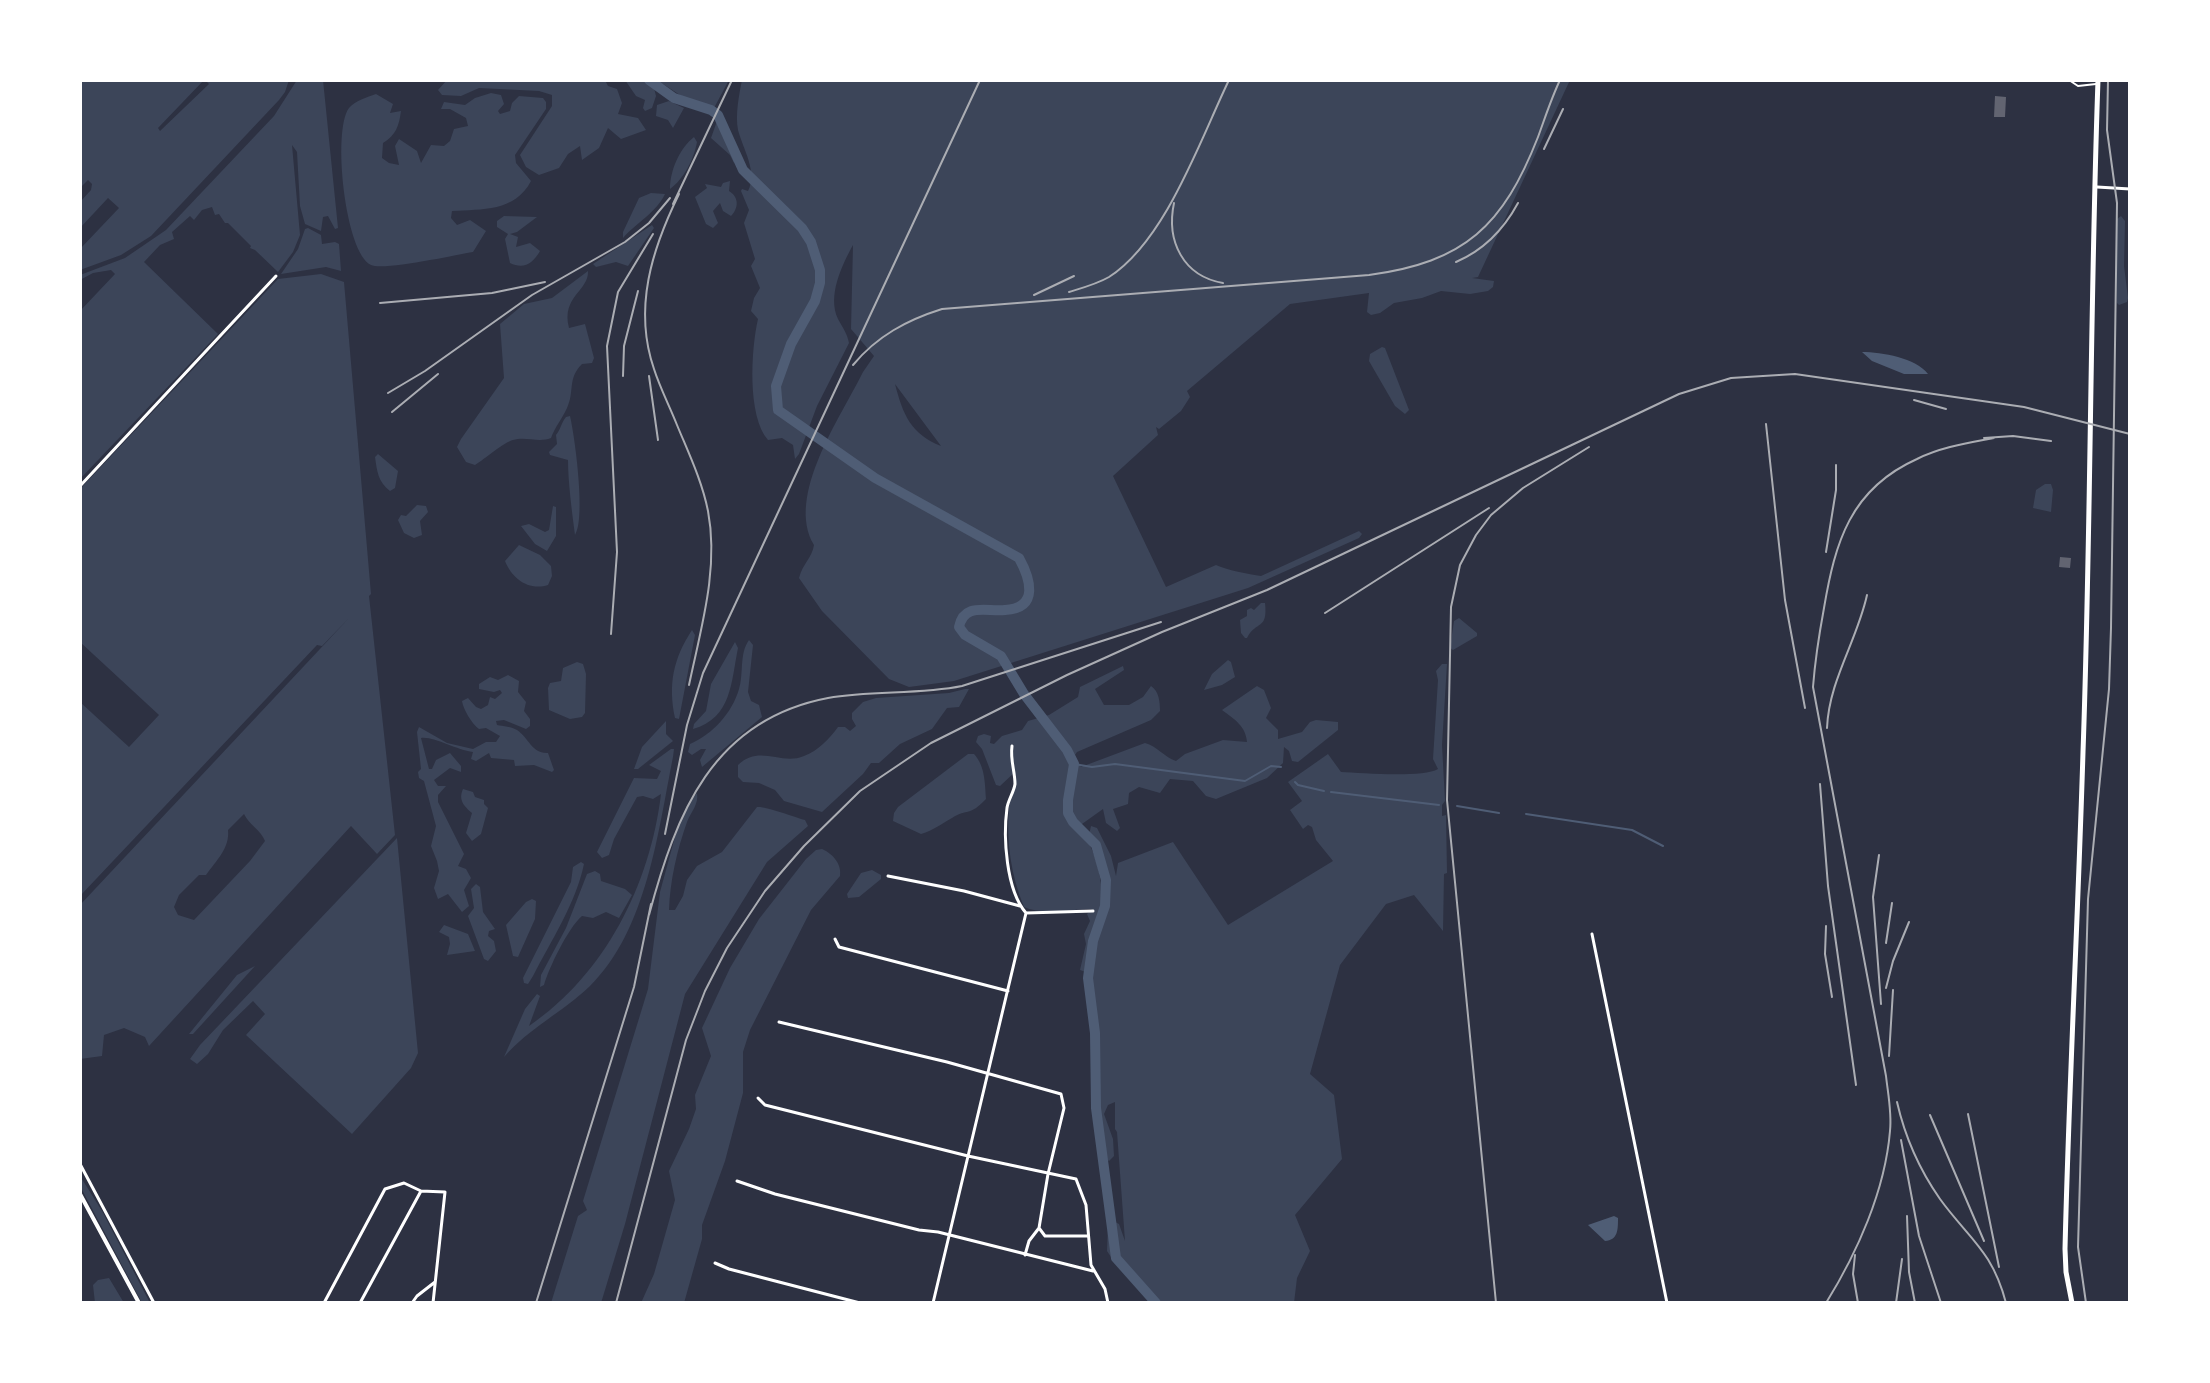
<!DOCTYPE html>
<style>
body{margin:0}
#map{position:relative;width:2210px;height:1383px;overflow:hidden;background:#2d3142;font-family:"Source Serif 4",serif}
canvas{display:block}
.frame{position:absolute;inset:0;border:82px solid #fff;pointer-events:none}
</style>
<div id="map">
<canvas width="2210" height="1383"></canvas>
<div class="frame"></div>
</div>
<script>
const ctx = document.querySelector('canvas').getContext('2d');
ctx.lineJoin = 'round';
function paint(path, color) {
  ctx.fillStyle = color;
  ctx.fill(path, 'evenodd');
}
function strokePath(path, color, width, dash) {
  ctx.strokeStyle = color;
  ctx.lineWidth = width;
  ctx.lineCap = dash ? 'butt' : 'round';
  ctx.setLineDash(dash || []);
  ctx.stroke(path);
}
paint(new Path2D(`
 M80,80H204L158,128L160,131L209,84L205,80H289L285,92L279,100L151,236L121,255L80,270V249L119,208L108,198L80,228V202L91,190L92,184L88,180L80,188Z
 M297,80H323L338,228L335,229L328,216L323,217L321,231L305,224L300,206L297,152L292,145L300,235L293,252L278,272L255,250L250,248L251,246L228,223H225L219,214L215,215L212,207L202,210L194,220L190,216L172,232L174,239L160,245L144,262L218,334L80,479V311L115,274L111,270L93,273L80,280V275L125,258L166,230L274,116Z
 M447,80H605L608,86L617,89L622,103L618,114L638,118L646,130L621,139L608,128L599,148L582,160L580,146L568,154L559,168L539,175L526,167L520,155L552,106V95L539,91L479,88L461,96L442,95L438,90Z
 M625,80H729L714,108L689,99L685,100L683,97L663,84L654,88L656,96L652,108L645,111L643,108L645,100L636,96Z
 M742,80H1570L1478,277L1472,278L1494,281L1493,287L1488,291L1470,294L1441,291L1422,298L1394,303L1380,313L1371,315L1367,312L1369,293L1290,304L1187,391L1190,397L1181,411L1159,429L1156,427L1158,435L1113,476L1166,587L1216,565C1226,570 1249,574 1261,576L1359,531L1362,534L1359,538L1248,588L954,681L909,687L889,679L822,611L799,578C803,563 812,558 814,545C785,496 841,417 863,372L874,356L851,329L853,245C842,265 827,296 838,319C843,328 847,333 849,343L817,406L799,454L795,459L793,445L782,438L768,440C747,416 751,349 758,319L751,311L754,298L760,288L751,266L755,259L744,223L749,210L741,191L742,189L748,191C758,172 743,149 738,130C735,115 739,95 742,80ZM895,384L941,446C911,434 903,415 895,384Z
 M491,93L501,95L504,104L498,111L500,114L510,111L512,103L519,96L543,98L546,102V109L515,155L516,163L531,181C515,212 482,209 452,211L451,218L457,225L470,220L486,231L473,252C455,255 383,271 371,265C345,253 332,130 349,108C355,101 367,97 376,94L393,104L390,113L401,111C399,126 396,135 383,143L382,158L389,163L399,165L395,146L399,139L417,151L421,163L431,145L444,146L450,141L454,129L468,126L466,118L450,109H441L444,102L465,105L475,98Z
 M669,101L684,108L673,128L668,120L656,116L657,105Z
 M717,121L733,144L737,157L734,163L730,155L711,138Z
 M694,137L697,142C694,159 684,179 670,189C670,170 680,148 694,137Z
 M730,181L729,191C739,197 739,208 731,216L723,211L720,203L713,211L718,223L713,228L706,224L695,197L707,188L705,184L721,187L723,183Z
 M651,193L665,194C656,213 636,223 623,238V232L639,198Z
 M504,216L537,217L517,232L510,234L518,237L516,247L530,243L540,251C533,263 524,270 510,263L505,239L508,234L497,227V221Z
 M2121,216L2125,221L2124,266L2128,298L2127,302L2119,305L2117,303V219Z
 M652,225L654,228L628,266L616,262L596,267L593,264Z
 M308,228L321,235L322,244L335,242L339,244L341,271L326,267L281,274L298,249L305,229Z
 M588,271C589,291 561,296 569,328L585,324L594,358L592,363L582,364C567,379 575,391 567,408C562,419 555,427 551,438C538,443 526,436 513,440C504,442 485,459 475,465L466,462L457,447L461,439L504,378L500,324L524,304L552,298Z
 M321,274L344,282L371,594L369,596L395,835L377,854L351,826L149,1046L145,1037L124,1028L104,1035L102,1056L80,1059V905L349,618L322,646L317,645L80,896V702L129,747L159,715L80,642V489L278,279ZM244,814C249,825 261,830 265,841L250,861L194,920L178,915L174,907L179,895L199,875H206C216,861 230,848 228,830Z
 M1382,347L1385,348L1409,410L1405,414L1395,406L1369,361L1370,354Z
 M570,416C575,437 586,519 575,535C572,512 568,482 568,460L550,455L549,452L557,444L556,435C561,429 561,423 566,417Z
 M378,454L398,471L395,488L390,491C378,482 377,471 375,457Z
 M2045,484H2051L2053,490L2051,512L2033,508L2036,490Z
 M417,505L426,506L428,512L420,521L422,535L414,538L404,533L398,520L401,515L406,516Z
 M553,506L556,507V536L547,551L535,544L521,526L529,524L545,532L549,530Z
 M519,545L540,555L551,566L552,576L548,585C529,591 512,579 505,561Z
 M1261,603H1265C1268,631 1256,620 1247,638H1245L1241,633L1240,620L1247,616V610L1251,608L1254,610Z
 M1459,618L1477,633V636L1453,650L1450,648L1454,621Z
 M692,630L695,635L679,719L675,718C668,685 673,659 692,630Z
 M749,640L753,645L748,692L751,701L759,705L762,717L702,767L700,760L706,749H701L692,755L688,752L690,744C713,734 732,713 739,689C744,673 739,654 749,640Z
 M735,642L738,648C731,682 732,718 693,729L694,724L706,711L711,684Z
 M1228,660L1231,662L1235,677L1222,685L1204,690L1212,674Z
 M577,662L583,664L586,674L585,713L582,717L570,719L549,710L548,688L550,683L561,681L563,668Z
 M1442,664H1447L1442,745L1445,801L1442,805V816L1446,815L1447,873L1444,874L1443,931L1414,895L1386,904L1340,965L1310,1074L1334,1095L1342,1159L1295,1215L1310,1251L1297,1278L1294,1303H1153L1133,1272L1111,1257L1107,1251L1108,1224L1115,1222L1119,1224L1125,1241L1117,1132L1115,1129V1102L1108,1105L1104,1114L1113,1139L1114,1156L1109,1161L1102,1156C1095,1096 1096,1037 1088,978L1086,972L1080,970L1086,944L1084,934L1090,921L1087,914L1092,909C1071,909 1044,916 1024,907C1011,876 1006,841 1009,808C1010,794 1018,787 1015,772L1000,786L996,785L982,749L976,742L978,736L984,734L991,736L990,743L994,744L1002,736L1022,730L1028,721L1049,715L1078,697L1080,687L1123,666L1124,670L1095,689L1104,705H1129L1143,697L1151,686C1159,691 1160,702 1160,711L1151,720L1077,752L1075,755L1081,767L1145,743C1157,746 1164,757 1176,761L1185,754L1223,740L1247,742C1246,726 1234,719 1222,710L1257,686L1264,690L1271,708L1266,718L1278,730V739L1302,732L1310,722L1316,720L1338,722V730L1298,762L1292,761L1289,751L1284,747L1283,763L1267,778L1216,799L1206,796L1193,781L1170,779L1160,793L1139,787L1129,793L1128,804L1113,809L1120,828L1117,831L1106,823L1103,809L1082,824L1080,832C1094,844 1101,875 1102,893C1109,874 1101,852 1089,835L1091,826L1097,828L1111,856L1116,876L1118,863L1173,842L1228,925L1333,861L1316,840L1312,827L1308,825L1303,829L1290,810L1302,801L1288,782L1328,754L1341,772C1361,773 1423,778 1438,769L1433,759L1438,680L1436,671Z
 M508,675L519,681L518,692L526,702L524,711L530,719V726L526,729L504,720L496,721L497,725C503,726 512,727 517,730C529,738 532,754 548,753L554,770L552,772L534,765L515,766L514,760L491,758L489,753L476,761L471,759L473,752C456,750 434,736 421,738L429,769H432L436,760L450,753L461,766V772L450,768L434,780L438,786H446L438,795V802L464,854L458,866L466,869L471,878L464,890L469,906L462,912L448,894L438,899L434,888L439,871L437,861L431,846L436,826L424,781L419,778L418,772L421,769L417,732L419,727L447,743L473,749L486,742H496L500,736L486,728L479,729C472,724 463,709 462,701L468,698L476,707L481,709L488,705L490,697L495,699L502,693L500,690L494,692L479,689V684L490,677L498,680Z
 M965,689H969L959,707L947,708L932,729L900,744L879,763H871L863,774L822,812L784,801L775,790L759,783L743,782L738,777V765C760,744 781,766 804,756C818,751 830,738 838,727H845L850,731L856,726L852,719V713L863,702L876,698L949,693Z
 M666,721V734L673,741L638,769H634L642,747Z
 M671,749H674L673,757C658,832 647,930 590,986C563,1012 529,1028 504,1057L525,1009L537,994L540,996L529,1026C605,974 650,885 661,794L653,799L643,796L637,797L614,839L609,855L602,858L597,852L634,778L657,779L661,771L649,765Z
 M968,754H974C985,766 985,783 986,799C969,817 968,808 952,818C941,824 934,830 921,834L893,821L894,813L898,807Z
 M463,789L473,792L475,797L484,800V804L488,808L481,834L472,841L466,833L472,813C464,806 458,800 463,789Z
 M697,793C699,804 691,812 687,822C677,850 670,881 669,910H675L683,896L687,880L697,866L722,852L757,807C766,806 794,817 805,820L808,826L767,862L685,994L625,1224L601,1303H551L578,1216L587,1210L583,1201L648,989L660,892L678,826L689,803Z
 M397,838L418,1053L411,1068L352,1134L246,1035L265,1014L253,1001L223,1030L208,1054L197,1064L190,1059L200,1045Z
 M822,849C833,854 842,864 840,876L811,910L750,1030L743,1052V1093L725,1161L702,1225V1239L684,1303H641L654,1274L675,1200L669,1171L689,1129L696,1109L695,1095L711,1056L702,1028L730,968L759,919L806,859L816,850Z
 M581,862L584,864C576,903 551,941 533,976L528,984L524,983L523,978L571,882L573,867Z
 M872,870L881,875V879L859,897L848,898L847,894L861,873Z
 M595,871L600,874L601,881L625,889L632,895L619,918L606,912L593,918L582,916C568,928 549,968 544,985L540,987L541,975L566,928L587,874Z
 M476,884L480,887L483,912L495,929L489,931L488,936L494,941L496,951L488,961L484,959L468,916L474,908L471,889Z
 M532,899L536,901L535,919L518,957L513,956L506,925L526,902Z
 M444,925L468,934L475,951L447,955L450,944L449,937L439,932Z
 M255,966L193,1034H189L237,975Z
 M80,1176L102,1211L150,1303H142L80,1186Z
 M109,1278L124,1303H95L93,1285L98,1280Z`), '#3c4559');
paint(new Path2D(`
 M1862,352C1882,352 1916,358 1928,374H1904L1872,361Z
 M1614,1216L1618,1218C1618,1230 1618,1240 1605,1241L1588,1225Z`), '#4f5d75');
strokePath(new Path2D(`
 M1074,764L1092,767L1115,764L1245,781L1271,766L1281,767
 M1295,782L1298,785L1324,791
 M1331,792L1439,805
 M1457,806L1499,813
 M1526,814L1632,830L1663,846`), '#4f5d75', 2);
strokePath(new Path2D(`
 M649,80L674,98L711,110L718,115L743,170L802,228L811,242L820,270V283L815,301L791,344L776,386L778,410L875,478L1019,558C1030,578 1040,608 1005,610C987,612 964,602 959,627L965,635L1001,656L1024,694L1067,750L1074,764L1068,800V813L1073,822L1096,845L1106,880L1105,906L1093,941L1088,978L1095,1033L1096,1108L1116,1258L1156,1303`), '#4f5d75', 10);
paint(new Path2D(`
 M1995,96L2006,97L2005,117H1994Z
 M2060,557L2071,558L2070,568L2059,567Z`), '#626471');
strokePath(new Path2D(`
 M2069,80L2078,86L2096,84`), '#fff', 2);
strokePath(new Path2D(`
 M2097,187L2130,189
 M80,486L276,276
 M888,876L964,891L1020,906
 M1026,913L1093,911
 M1592,934L1667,1303
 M835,939L839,947L1008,991
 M779,1022L947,1062L1061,1094L1064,1108L1048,1174L1039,1228L1045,1236H1088
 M758,1098L765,1105L968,1156L1076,1179L1086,1205L1091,1265L1105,1289L1108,1303
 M80,1164L154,1303
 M737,1181L775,1194L919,1230L938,1232L1093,1271
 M1025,1255L1029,1241L1039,1228
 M715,1263L729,1269L860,1303
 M324,1303L385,1189L404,1183L421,1191L445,1192L433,1303
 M360,1303L421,1191
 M412,1303L417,1296L435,1282
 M933,1303L1026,913C1006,890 1003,837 1007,808C1008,800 1014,792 1015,784C1015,771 1010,760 1012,746`), '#fff', 3);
strokePath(new Path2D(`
 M80,1194L139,1303`), '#fff', 4);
strokePath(new Path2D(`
 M2072,1303L2066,1272L2065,1249C2069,1083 2078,918 2083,752C2091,528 2090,304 2098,80`), '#fff', 5);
strokePath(new Path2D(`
 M2086,1303L2078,1247L2088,899L2109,689L2111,628L2117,203L2107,130L2108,80`), '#abadb3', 2);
strokePath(new Path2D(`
 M1544,149L1563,109
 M679,194C652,249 633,308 654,369C660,388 670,407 677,425C689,454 702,481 708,511C719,569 701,628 689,685
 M1174,203C1166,241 1183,276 1223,283
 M673,204L732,80
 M1456,262C1484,250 1504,229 1518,203
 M1069,292C1082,288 1097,284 1109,277C1166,240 1200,140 1229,80
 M1034,295L1074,276
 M380,303L492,293L545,282
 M853,365C877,336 907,320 942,309L1369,275C1465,262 1503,226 1538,137C1545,118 1551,99 1560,80
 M623,376L624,346L638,291
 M649,376L658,440
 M388,393L425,371L532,295L625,242L649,223L670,198
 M1914,400L1946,409
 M392,412L438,374
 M1766,424L1785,600L1805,708
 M1984,438L2013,436L2051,441
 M1826,552L1836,490V465
 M1325,613L1489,508
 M611,634L617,552L607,346L618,292L653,234
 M1827,728C1829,680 1857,641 1867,595
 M1820,784L1828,886L1856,1085
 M665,834L687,725L703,673L980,80
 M1879,855L1873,897L1881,1004
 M649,915C676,814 712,720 828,698C872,690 918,695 962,686L1161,622
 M1826,926L1825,954L1832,997
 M1886,943L1892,903
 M1886,988L1893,961L1909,922
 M1889,1056L1893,990
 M1897,1102C1905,1137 1919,1169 1940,1199C1969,1239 1992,1250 2006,1303
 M1968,1114L1999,1267
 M1930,1115L1984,1241
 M1901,1140L1919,1236L1941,1303
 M1907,1216L1909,1272L1915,1303
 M1855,1255L1853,1274L1858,1303
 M536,1303L634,987L651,904
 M616,1303L686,1040L705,991L727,948L765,891L804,846L860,791L931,743L1067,675L1162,632L1267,590L1679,394L1731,378L1795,374L2024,407L2130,434
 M1496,1303L1447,800L1451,607L1460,565L1476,535L1491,515L1523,488L1589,447
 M1826,1303C1857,1253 1885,1191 1890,1131C1892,1113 1888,1094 1886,1076L1813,687C1815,661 1819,635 1824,608C1835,543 1850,489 1917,459C1941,447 1968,443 1994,438
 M1896,1303L1902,1259`), '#abadb3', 2);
</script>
